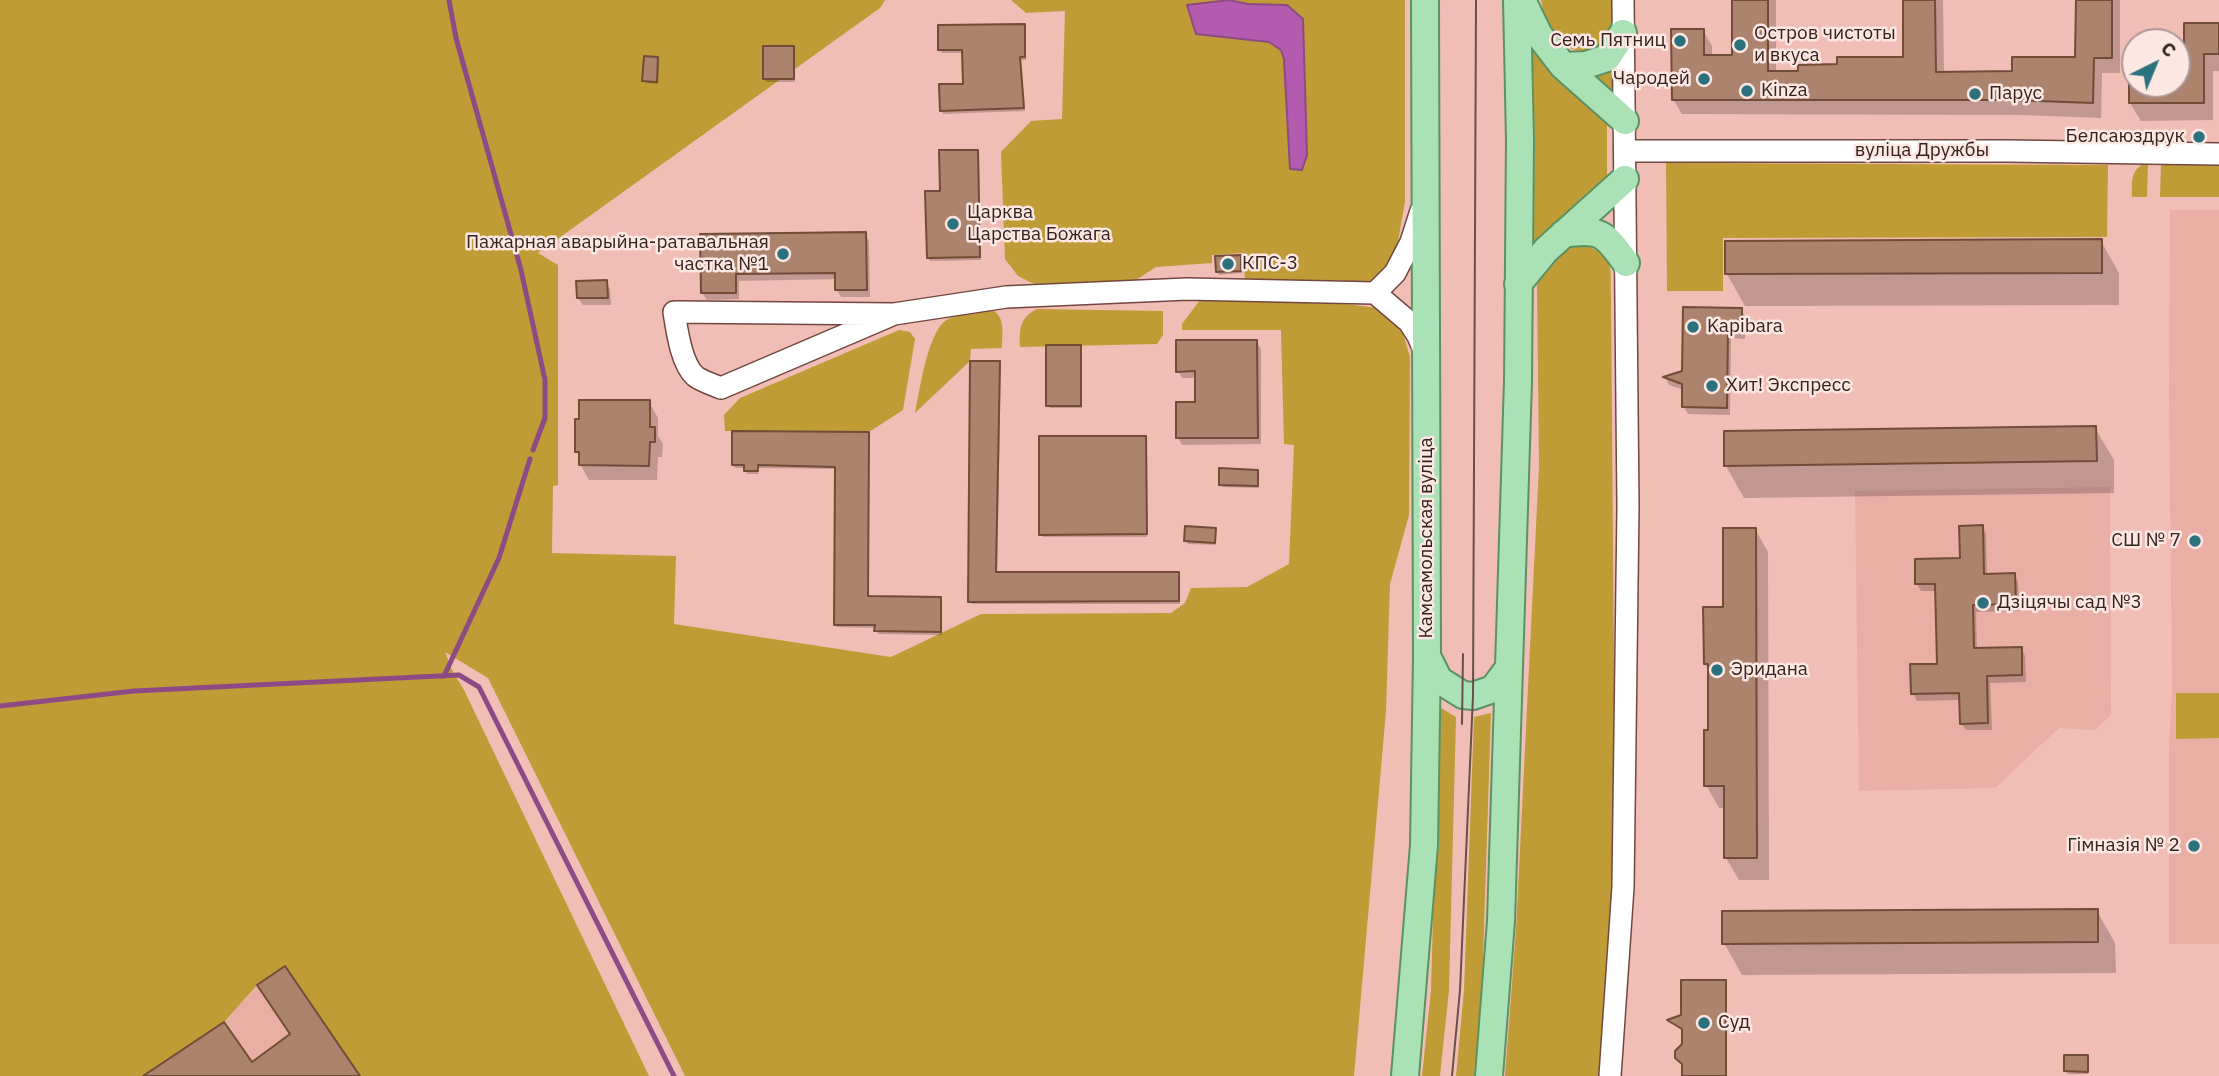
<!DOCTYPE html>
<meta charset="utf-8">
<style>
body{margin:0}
#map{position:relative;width:2219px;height:1076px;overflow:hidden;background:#f0beb5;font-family:"IBM Plex Sans",sans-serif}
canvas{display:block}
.north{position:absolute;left:2121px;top:28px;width:70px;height:70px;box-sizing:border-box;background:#fce7e3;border:2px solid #ac9895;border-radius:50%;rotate:43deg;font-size:19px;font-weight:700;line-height:28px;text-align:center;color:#35221f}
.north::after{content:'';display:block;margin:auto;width:24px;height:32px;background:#2b727e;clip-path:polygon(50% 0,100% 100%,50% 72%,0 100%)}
</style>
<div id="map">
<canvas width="2219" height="1076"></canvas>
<div class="north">С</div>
</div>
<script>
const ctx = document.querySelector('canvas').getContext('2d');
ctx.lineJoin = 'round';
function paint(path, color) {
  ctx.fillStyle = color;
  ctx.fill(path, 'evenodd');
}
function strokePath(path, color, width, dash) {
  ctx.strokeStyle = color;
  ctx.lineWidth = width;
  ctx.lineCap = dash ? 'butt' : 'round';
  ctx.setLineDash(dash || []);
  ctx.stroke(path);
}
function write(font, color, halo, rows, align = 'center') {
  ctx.font = font + ' "IBM Plex Sans",sans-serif';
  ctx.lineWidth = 5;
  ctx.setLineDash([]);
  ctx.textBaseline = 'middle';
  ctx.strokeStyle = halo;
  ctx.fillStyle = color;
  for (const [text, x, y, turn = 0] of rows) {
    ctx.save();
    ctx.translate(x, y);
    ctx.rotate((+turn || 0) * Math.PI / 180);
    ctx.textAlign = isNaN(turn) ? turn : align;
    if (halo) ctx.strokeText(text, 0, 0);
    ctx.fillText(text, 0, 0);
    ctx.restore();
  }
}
paint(new Path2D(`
 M2170,210H2219V944H2169V749L2172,687L2169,396Z
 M2110,487L2111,715L2095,730L2059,728L1995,788L1859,791L1855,491Z
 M285,966L360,1076H146L224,1022L257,985Z`), '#e9afa5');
paint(new Path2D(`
 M0,0H885L880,8L538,253L558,265V485L553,486L552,553L676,556L674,624L891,657L981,614L1171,613L1185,603L1191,588L1247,587L1289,564L1294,445L1284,444L1281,330H1182V324L1200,300L1338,303L1386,309L1402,330L1410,357L1409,515L1390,584L1386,711L1354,1076H685L488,678L445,652L452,670L464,690L649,1076H360L285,967L257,985L224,1022L146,1076H0Z
 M1011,0H1223L1188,5L1196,34L1269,42L1281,50L1284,59L1290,169L1302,170L1307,155L1303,19L1287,5L1248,4L1229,0H1405V202L1395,258L1375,285L1245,279L1243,253L1212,255V263L1156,267L1133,282L1034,284L1018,276L1005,259L1001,152L1031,121L1062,119L1065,11L1026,13Z
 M1541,0H1612L1613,28L1599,48C1591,49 1583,52 1576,50C1556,46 1544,18 1541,0Z
 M1530,47L1607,121V181L1533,246Z
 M1614,65L1612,97L1588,74Z
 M1666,163L2108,165L2107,237L1723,238V291H1667Z
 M2143,164H2148L2147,197H2132C2132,183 2130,172 2143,164Z
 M2161,164H2219V197H2160Z
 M1584,245C1616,255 1610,269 1611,298L1615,789L1611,896L1600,1076H1505L1516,930L1539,466L1537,283C1548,261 1559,248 1584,245Z
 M1037,309L1163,311V335L1157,344L1020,347C1019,330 1020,317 1037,309Z
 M993,310C1006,319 1002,334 1002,348L971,349L970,361L915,413C920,391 928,326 950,318C963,313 980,312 993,310Z
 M899,330L910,332L915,339L903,410L869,432L725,431L724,415L740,398Z
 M2176,693H2219V738L2176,739Z
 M1436,705L1456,717L1449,990L1440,1076H1422L1431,990L1435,846Z
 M1491,713L1482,990L1474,1076H1456L1464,990L1474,717Z`), '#bf9c35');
const water = new Path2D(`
 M1229,0L1248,4L1287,5L1303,19L1307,155L1302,170L1290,169L1284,59L1281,50L1269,42L1196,34L1187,5Z`);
paint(water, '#b45baf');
strokePath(water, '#8e4a84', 2);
paint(new Path2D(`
 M1733,0H1776V73H1800L1839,66L1905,59V0H1943L1944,74L2014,73L2077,59L2078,0H2120V73H2102L2101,118L2022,115L1682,114L1673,99L1703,30L1712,46V57H1734Z
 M1024,25L1026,60H1021L1025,111L943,114L942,111L965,86L964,53H942L940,50Z
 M2219,25V71H2213V120L2141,121L2130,103L2131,79H2135V84H2177V79H2180L2186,48Z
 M793,48L795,51V82H766L765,79Z
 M657,59L659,62L658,84L646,83L644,80Z
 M977,151L979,154L981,260L930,261L928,258L942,192Z
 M865,234L869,241L870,297H841L837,290V279L739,281V299L707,300L702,293L701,236Z
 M2101,241L2119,273V305L1745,306L1727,274Z
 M1240,257L1242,273L1219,275L1217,272Z
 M606,282L610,289L611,305H583L578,298Z
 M1741,310L1745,317V339L1731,338L1730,415L1688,414L1684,407V390L1669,385L1666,378L1684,373Z
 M1256,341L1261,349V444L1182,445L1178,438L1197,404V378H1182L1178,371Z
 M1080,347L1082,350V408H1050L1048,405Z
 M999,363L1001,366L997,574L1178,573L1180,577V604H972L970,601Z
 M649,402L658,418V436L663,444L662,457H658L657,480H589L580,464V457L577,451Z
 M2095,428L2114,460V493L1744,498L1726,466Z
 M868,434L870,437L868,598L940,599L942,602V635L878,634L876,628L837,627L836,624L837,469L759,468L758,474H747L746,468H735L733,465Z
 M1145,438L1147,441V537H1043L1041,534Z
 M1257,471L1259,488L1222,487L1221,484Z
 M1982,527L1986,534L1987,576L2014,575L2018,582L2019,611L1976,612L1977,649L2021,648L2025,656L2026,682L1990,683L1992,730H1966L1961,723V700L1917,701L1913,693L1939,665L1937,591H1921L1917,584L1962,560Z
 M1215,529L1216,545L1188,544L1186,541Z
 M1755,529L1768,552L1769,880H1739L1726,858V808H1719L1706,785L1710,732L1709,671L1705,663Z
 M2097,911L2115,943L2116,973L1742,975L1724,943Z
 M1725,982L1726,985L1727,1076H1684L1683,1031L1670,1021L1683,1017Z
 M2087,1057L2088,1074H2068L2066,1071Z`), '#0003');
strokePath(new Path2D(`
 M449,0L456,38L521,270L545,380V418L533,450
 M444,676L499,558L530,459
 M0,706L134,691L459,675L479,687L674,1076`), '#8e4a84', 5);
const building = new Path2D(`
 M1732,0H1768V71H1798V65L1837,64V57H1903V0H1935L1936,72L2012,71V57H2075L2076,0H2112V58H2094L2093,103L2012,100H1672L1671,29H1704V55H1732Z
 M2184,23H2219V54H2204V103H2129V84H2179V46H2184Z
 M1025,24V57H1020L1024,108L940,111L939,84H963L962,50H938V25Z
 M763,46H794V79H763Z
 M644,56L658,57L657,82L642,81Z
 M939,150H978L980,257L927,258L925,191H940Z
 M866,232L867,290H835V273L736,274V293H701L700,234Z
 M2102,239V273L1725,274V241Z
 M1241,255V271L1216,272L1215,256Z
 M607,280L608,298H577L576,281Z
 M1683,307L1742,308V332L1728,331L1727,408L1682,407V384L1663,377L1682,371Z
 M1176,340H1257L1258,438H1176V402H1195V371L1176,372Z
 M1046,345H1081V406H1046Z
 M970,361H1000L996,572H1179V601L968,602Z
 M579,400H650V427H655V442H650L649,466L579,465V452H575V419H579Z
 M2096,426L2097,461L1724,466V431Z
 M732,431L869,432L868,596L941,597V632L874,631L875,625H834L835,467L758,465V471H744V465H732Z
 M1039,436H1146L1147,534L1039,535Z
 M1219,468L1258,470V486L1219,485Z
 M1983,525L1984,574L2015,573L2016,604L1973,605L1974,648L2022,647V675L1987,676L1988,723L1960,724L1959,693L1911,694L1910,664H1937L1935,584H1915V559L1960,558L1959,526Z
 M1185,526L1216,528L1215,543L1184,541Z
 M1723,528H1756L1757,858H1724V786H1704V730H1708V664H1704L1703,607H1723Z
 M2098,909V942L1722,944V911Z
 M285,966L360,1076H143L224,1022L252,1062L290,1034L257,985Z
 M1681,980H1726V1076H1682V1064L1675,1058V1051L1682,1044V1029L1667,1020L1681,1015Z
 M2064,1055H2088V1072L2064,1071Z`);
paint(building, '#ac836d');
strokePath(building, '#714c37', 2);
const minor = new Path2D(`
 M1625,151H2007L2219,154
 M1375,293L1395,273L1411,242L1421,211
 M894,314L674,312C677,330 681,363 695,376C701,381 714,385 721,388L894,314L1006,297L1187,289L1375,293L1409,322L1418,336L1424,350
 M1610,1076L1623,887L1628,507L1623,0`);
const major = new Path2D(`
 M1522,0L1539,35L1563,66L1625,121
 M1563,66L1586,65L1607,58L1623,33
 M1563,234C1600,228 1605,233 1626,263
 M1518,284L1546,250L1625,179
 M1427,656L1439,680L1463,695L1473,696L1493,689L1508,669
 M1405,1076L1424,845L1427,656L1425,0
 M1489,1076L1501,921L1518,381L1520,140L1517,0`);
strokePath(minor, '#724740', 24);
strokePath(major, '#5c9262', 30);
strokePath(minor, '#fff', 21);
strokePath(major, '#aae2b6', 26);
strokePath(new Path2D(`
 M1462,724L1463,654
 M1452,1076L1460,990L1473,696L1476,0`), '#694e49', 2);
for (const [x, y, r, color] of [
 [1680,41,7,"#2b727e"],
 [1740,45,7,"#2b727e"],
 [1704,79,7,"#2b727e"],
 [1747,91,7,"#2b727e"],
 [1975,94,7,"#2b727e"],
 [2199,137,7,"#2b727e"],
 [953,224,7,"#2b727e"],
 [783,254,7,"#2b727e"],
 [1228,264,7,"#2b727e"],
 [1693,327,7,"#2b727e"],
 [1712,386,7,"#2b727e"],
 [2195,541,7,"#2b727e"],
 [1983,603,7,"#2b727e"],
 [1717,670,7,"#2b727e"],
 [2194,846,7,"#2b727e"],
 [1704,1023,7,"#2b727e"]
]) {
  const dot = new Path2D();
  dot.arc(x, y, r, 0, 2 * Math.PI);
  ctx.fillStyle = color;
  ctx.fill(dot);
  strokePath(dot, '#fce7e3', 2.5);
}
write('19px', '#35221f', '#fce7e3', [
 ["Остров чистоты",1754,34],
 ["и вкуса",1754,56],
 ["Семь Пятниц",1666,41,"right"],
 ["Чародей",1690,79,"right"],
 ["Kinza",1761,91],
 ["Парус",1989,94],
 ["Белсаюздрук",2185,137,"right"],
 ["Царква",967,213],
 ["Царства Божага",967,235],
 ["Пажарная аварыйна-ратавальная",769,243,"right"],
 ["частка №1",769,265,"right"],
 ["КПС-3",1242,264],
 ["Kapibara",1707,327],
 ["Хит! Экспресс",1726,386],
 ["СШ № 7",2181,541,"right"],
 ["Дзіцячы сад №3",1997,603],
 ["Эридана",1731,670],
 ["Гімназія № 2",2180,846,"right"],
 ["Суд",1718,1023]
], 'left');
write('19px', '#35221f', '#fce7e3', [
 ["вуліца Дружбы",1922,151],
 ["Камсамольская вуліца",1427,538,-90]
]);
</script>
